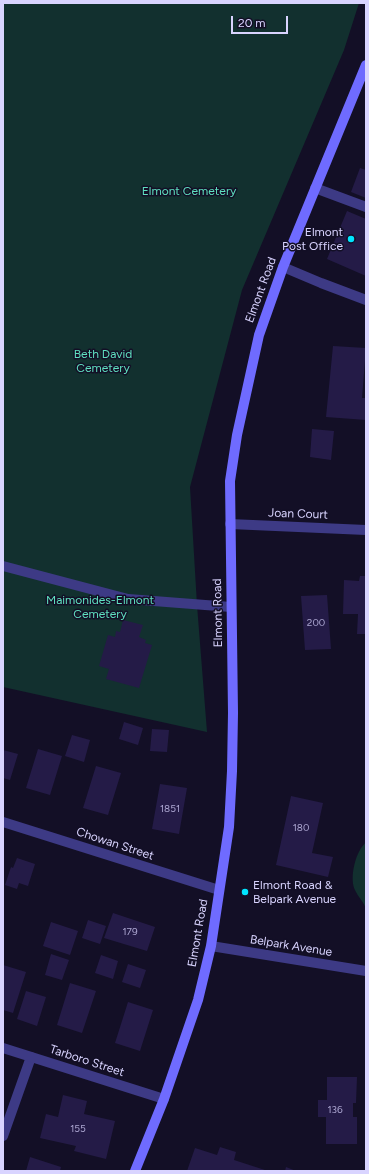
<!DOCTYPE html>
<style>
body{margin:0}
#map{position:relative;width:369px;height:1174px;overflow:hidden;background:#130f26;font-family:Figtree,sans-serif}
canvas{display:block}
.frame{position:absolute;inset:0;border:4px solid #d9d4ff;pointer-events:none}
.scale{position:absolute;left:231px;top:16px;width:57px;height:18px;box-sizing:border-box;border:2px solid #d9d4ff;border-top:0;padding-left:5px;font-size:12px;line-height:14px;white-space:nowrap;color:#d9d4ff;-webkit-text-stroke:3px #130f26;paint-order:stroke}
</style>
<div id="map">
<canvas width="369" height="1174"></canvas>
<div class="frame"></div>
<div class="scale">20 m</div>
</div>
<script>
const ctx = document.querySelector('canvas').getContext('2d');
ctx.lineJoin = 'round';
function paint(path, color) {
  ctx.fillStyle = color;
  ctx.fill(path, 'evenodd');
}
function strokePath(path, color, width, dash) {
  ctx.strokeStyle = color;
  ctx.lineWidth = width;
  ctx.lineCap = dash ? 'butt' : 'round';
  ctx.setLineDash(dash || []);
  ctx.stroke(path);
}
function write(font, color, halo, rows, align = 'center') {
  ctx.font = font + ' Figtree,sans-serif';
  ctx.lineWidth = 3;
  ctx.setLineDash([]);
  ctx.textBaseline = 'middle';
  ctx.strokeStyle = halo;
  ctx.fillStyle = color;
  for (const [text, x, y, turn = 0] of rows) {
    ctx.save();
    ctx.translate(x, y);
    ctx.rotate((+turn || 0) * Math.PI / 180);
    ctx.textAlign = isNaN(turn) ? turn : align;
    if (halo) ctx.strokeText(text, 0, 0);
    ctx.fillText(text, 0, 0);
    ctx.restore();
  }
}
paint(new Path2D(`
 M3,3H359L344,50L242,290L190,487L197,605L207,732L3,687Z
 M366,842V909C364,902 358,897 355,890C350,880 354,860 360,850C361,847 364,845 366,842Z`), '#12302f');
paint(new Path2D(`
 M360,168L366,170V198L351,192Z
 M347,211L366,219V276L327,259Z
 M333,346L366,348L362,398H366V420L326,417Z
 M312,429L334,431L331,460L310,457Z
 M360,576H366V634H357L358,614H343L344,580L359,581Z
 M327,595L331,649L305,650L301,596Z
 M123,620L143,625L139,637L146,640L145,643L152,645L139,688L106,679L109,669L99,666L108,635L115,637L116,631L120,632Z
 M124,722L143,728L138,745L119,739Z
 M152,729L169,730L167,752L150,751Z
 M72,735L90,740L84,762L65,756Z
 M38,749L62,756L50,795L26,788Z
 M3,750L18,754L10,780L3,778Z
 M96,766L121,773L108,815L83,808Z
 M160,784L187,788L179,834L152,829Z
 M291,796L323,803L312,853L333,857L328,877L276,865Z
 M17,858L35,864L28,886L19,883L17,889L5,885L11,867L13,868Z
 M113,913L155,927L147,951L104,938Z
 M88,920L106,926L100,944L82,938Z
 M51,922L78,931L70,955L43,946Z
 M51,954L69,960L62,980L45,975Z
 M101,955L118,961L113,979L95,973Z
 M128,964L146,970L140,988L122,982Z
 M3,965L26,972L13,1013L3,1010Z
 M70,983L96,991L82,1033L57,1025Z
 M26,991L46,997L37,1026L17,1019Z
 M128,1002L153,1010L140,1051L115,1043Z
 M327,1077H357L356,1103H353V1117H357V1144H326V1117H318V1100H327Z
 M63,1095L87,1101L84,1114L115,1121L106,1159L74,1151L76,1146L40,1138L46,1114L58,1117Z
 M220,1147L236,1152L234,1160L268,1171H187L195,1148L217,1155Z
 M30,1157L61,1167L60,1171H26Z
 M286,1167L296,1171H285Z`), '#241b47');
strokePath(new Path2D(`
 M315,188L366,207
 M283,267L321,283L366,300
 M3,566L128,599L231,607
 M3,1136L31,1057`), '#3d3a85', 10);
strokePath(new Path2D(`
 M230,524L366,530
 M3,822L219,890
 M211,946L366,971
 M3,1048L164,1099`), '#3d3a85', 10);
strokePath(new Path2D(`
 M135,1171L164,1099L198,1000L211,946L229,827L232,771L233,713L230,481L237,435L259,335L283,267L366,65`), '#6f6bff', 10);
for (const [x, y, r, color] of [
 [351,239,4,"#00e5ff"],
 [245,892,4,"#00e5ff"]
]) {
  const dot = new Path2D();
  dot.arc(x, y, r, 0, 2 * Math.PI);
  ctx.fillStyle = color;
  ctx.fill(dot);
  strokePath(dot, '#130f26', 1.5);
}
write('10px', '#aca6d1', null, [
 ["200",316,623],
 ["1851",170,809],
 ["180",301,828],
 ["179",130,932],
 ["136",335,1110],
 ["155",78,1129]
]);
write('12px', '#5fe0c0', '#130f26', [
 ["Elmont Cemetery",189,191],
 ["Beth David",103,354],
 ["Cemetery",103,368],
 ["Maimonides-Elmont",100,600],
 ["Cemetery",100,614]
]);
write('12px', '#d9d4ff', '#130f26', [
 ["Elmont",343,232],
 ["Post Office",343,246],
 ["Elmont Road &",253,885,"left"],
 ["Belpark Avenue",253,899,"left"]
], 'right');
write('12px', '#d9d4ff', '#130f26', [
 ["Elmont Road",261,290,-70],
 ["Joan Court",298,514,2],
 ["Elmont Road",218,613,-91],
 ["Chowan Street",115,844,18],
 ["Elmont Road",198,933,-80],
 ["Belpark Avenue",291,946,9],
 ["Tarboro Street",87,1061,18]
]);
</script>
